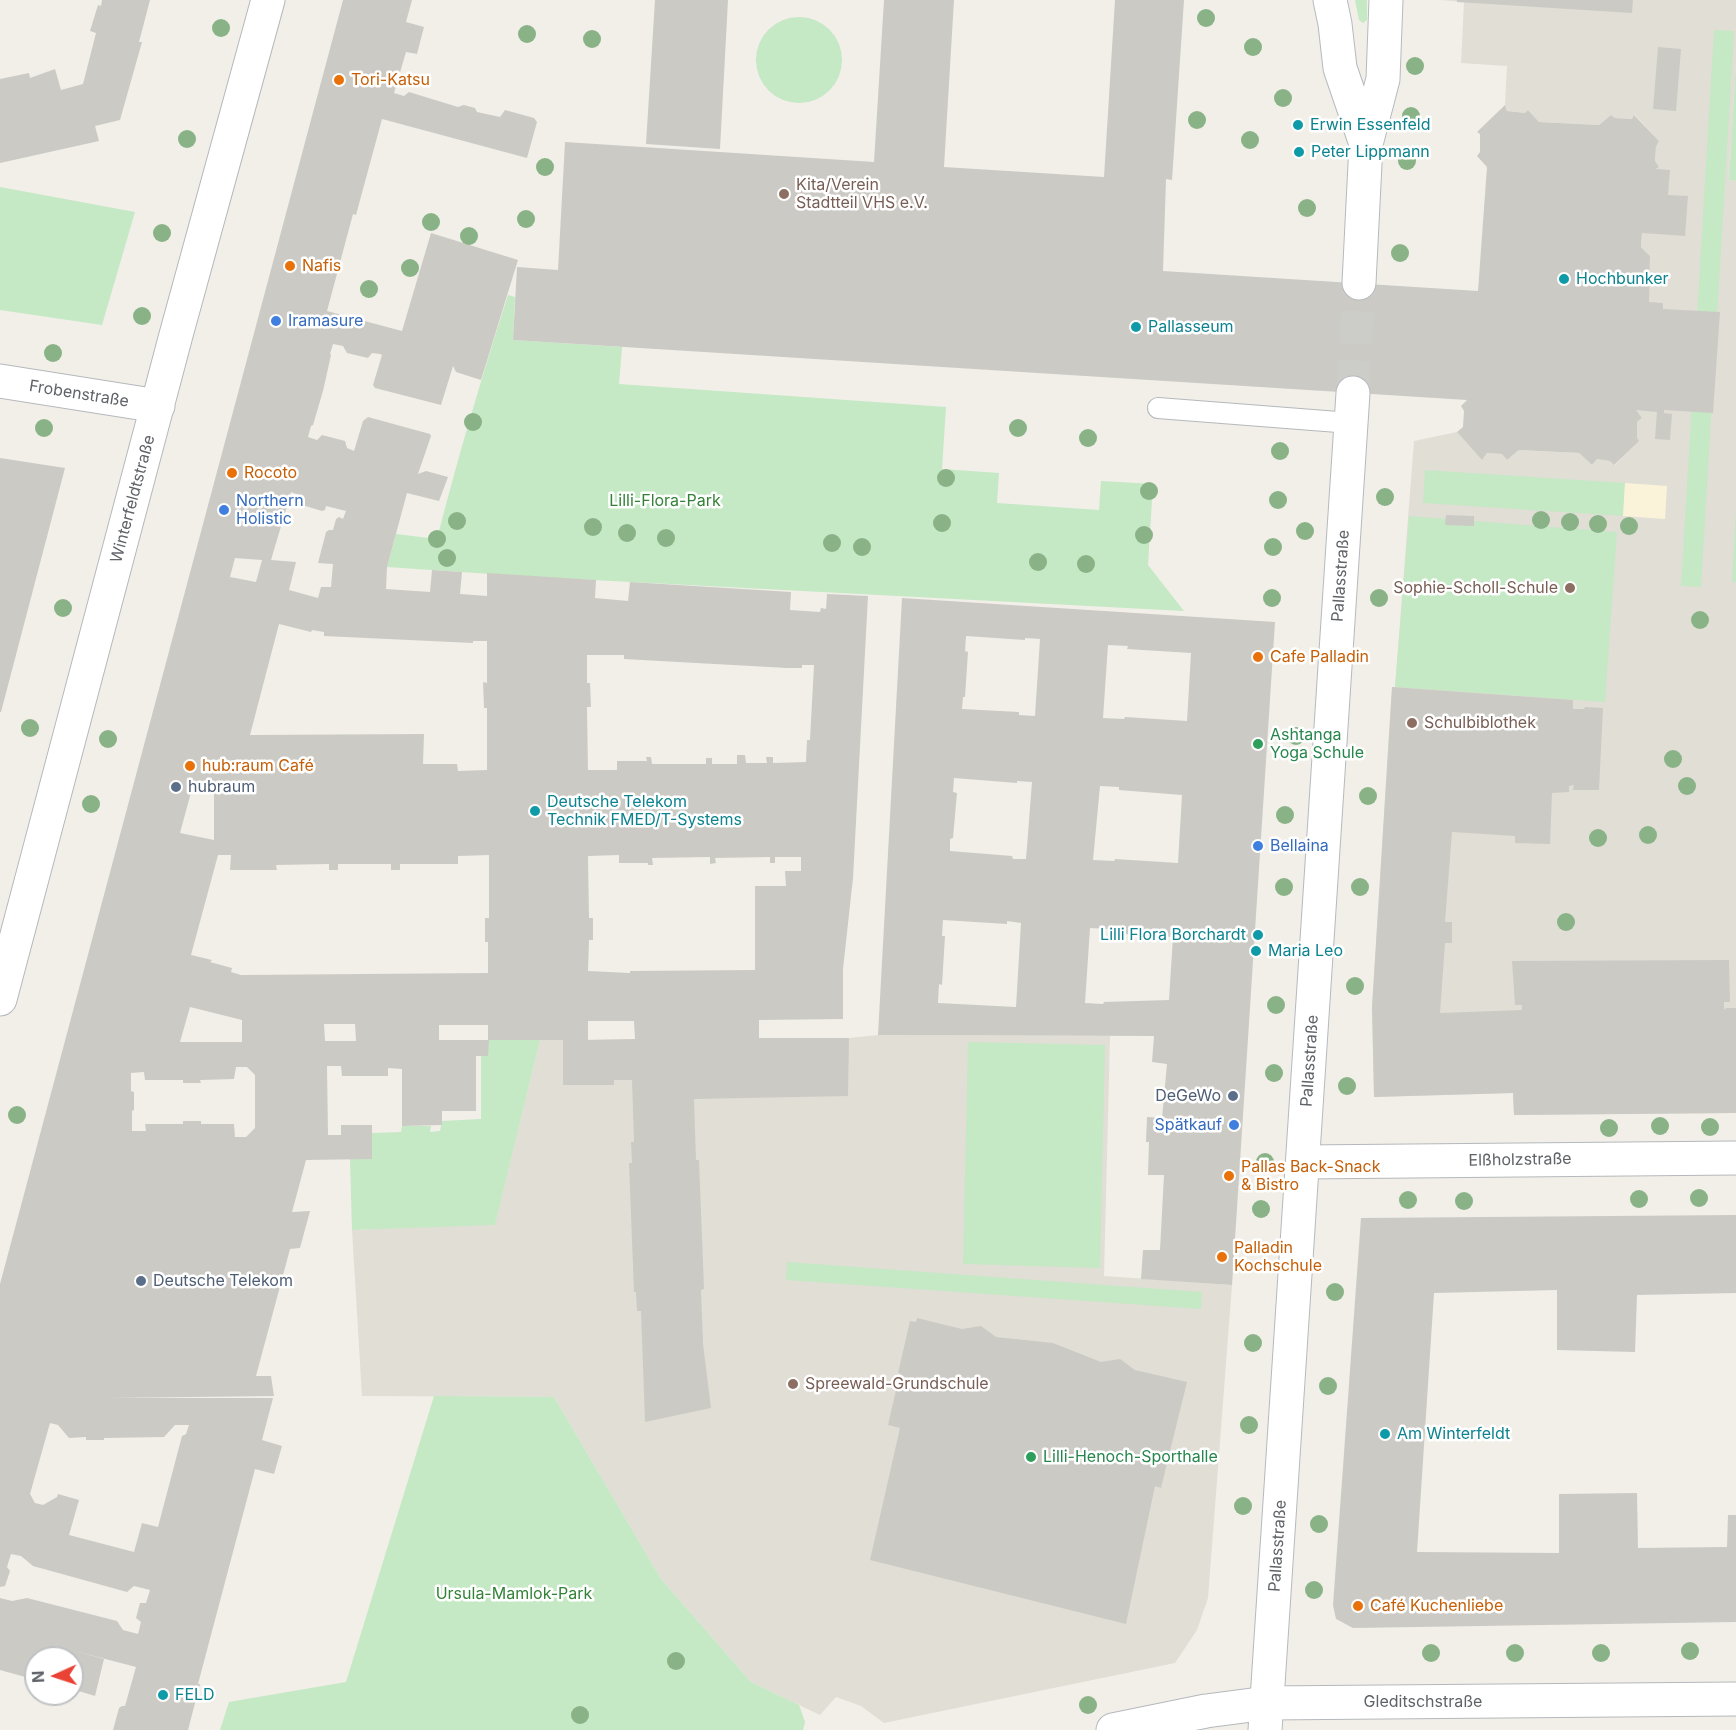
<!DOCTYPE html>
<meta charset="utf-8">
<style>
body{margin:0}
#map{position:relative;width:1736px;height:1730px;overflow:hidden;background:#f1efe8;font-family:Inter,sans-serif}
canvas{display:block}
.north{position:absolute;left:24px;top:1646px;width:60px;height:60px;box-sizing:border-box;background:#fff;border:2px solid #bfc1c3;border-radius:50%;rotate:267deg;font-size:16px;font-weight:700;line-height:24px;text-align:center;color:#5f6368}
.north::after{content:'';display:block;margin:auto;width:21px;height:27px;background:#ea4335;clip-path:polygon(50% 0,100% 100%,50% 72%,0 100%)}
</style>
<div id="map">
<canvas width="1736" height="1730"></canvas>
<div class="north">N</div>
</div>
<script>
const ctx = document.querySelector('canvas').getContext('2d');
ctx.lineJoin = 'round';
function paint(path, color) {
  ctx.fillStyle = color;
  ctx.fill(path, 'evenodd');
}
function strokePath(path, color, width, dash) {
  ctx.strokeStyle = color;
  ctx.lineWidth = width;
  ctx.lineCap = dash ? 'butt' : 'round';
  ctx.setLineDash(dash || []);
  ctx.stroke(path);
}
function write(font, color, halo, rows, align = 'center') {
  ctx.font = font + ' Inter,sans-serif';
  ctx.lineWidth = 5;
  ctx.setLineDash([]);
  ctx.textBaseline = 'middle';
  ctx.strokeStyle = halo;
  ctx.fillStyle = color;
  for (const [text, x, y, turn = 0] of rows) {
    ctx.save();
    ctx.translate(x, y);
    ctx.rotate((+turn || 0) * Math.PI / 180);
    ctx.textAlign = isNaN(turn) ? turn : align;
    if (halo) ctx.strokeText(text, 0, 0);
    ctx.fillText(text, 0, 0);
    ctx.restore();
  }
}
paint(new Path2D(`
 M1441,0H1736V62L1729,180L1736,181V1113L1514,1115L1513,1093L1374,1097L1372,1007L1392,687H1395L1414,441L1457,432L1482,459L1487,453L1502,454L1507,460L1519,450L1579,453L1592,465L1597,459L1610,461L1615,465L1638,441L1637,438V422L1642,418L1632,407L1647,328L1650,256L1641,247L1646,177L1659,167L1655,161L1656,147L1659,141L1635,115L1632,119L1615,118L1611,115L1599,125L1539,122L1528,110L1525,113L1507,111L1505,105L1507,66L1461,63L1464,2Z
 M878,1035L1110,1036L1104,1276L1232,1285L1208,1598L1197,1630L1175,1663L884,1723L861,1706L836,1697L820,1715L751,1682L661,1579L554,1397L362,1396L352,1230L495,1224L540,1040L849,1038Z`), '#e1ded6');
paint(new Path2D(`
 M1355,0H1367V20L1363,23L1359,20Z
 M756 60a43 43 0 1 1 86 0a43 43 0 1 1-86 0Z
 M1714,30L1734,31L1701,587L1681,586Z
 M1736,62V181L1729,180Z
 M0,187L135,212L102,325L0,310Z
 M508,295L515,297L513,340L622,347L619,384L946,407L942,469L999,473L997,503L1099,510L1101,481L1153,484L1148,565L1184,611L536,577L387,567L396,534L437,539C458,457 482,376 508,295Z
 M1425,470L1625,483L1623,516L1423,503Z
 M1736,509V582H1732Z
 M1409,516L1617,532L1605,702L1395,687Z
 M488,1040H540L495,1225L352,1230L350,1159H372V1133L401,1132L402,1126H431L430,1132L440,1131L442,1121L481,1119V1056H488Z
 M968,1042L1105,1045L1100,1268L963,1264Z
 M787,1262L1202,1292L1201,1309L786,1280Z
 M434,1396L554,1397L661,1579L751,1682L799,1705L805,1722L803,1730H220L229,1702L346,1682Z`), '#c5e8c5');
paint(new Path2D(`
 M1625,483L1667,486L1665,519L1623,516Z`), '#fbf3d9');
paint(new Path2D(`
 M102,0H150L139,42H142L120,120L95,126L99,141L0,163V79L29,73L30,78L55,69L61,90L83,84L96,33L90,31L98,5L101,6Z
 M343,0H412L406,22L424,27L417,54L406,52L394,93L404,96L409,92L458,107L464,105L475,108L477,112L500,117L505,110L534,118L537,122L527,158L382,119L356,215L353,214L327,311L402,331L431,233L518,260L481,380L456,372L453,366L441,405L375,388L373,385L382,355L380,354L372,353L368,358L347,353L343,346L333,344L330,354L331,355L323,391L313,425L311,426L308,437L317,440L322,435L345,441L347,448L354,451L363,421L368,417L430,434L431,436L418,474L426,471L448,477L439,501L407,493L387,567L386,589L430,592L432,570L462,572L460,594L487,596V573L596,580L595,598L628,601L630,582L791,592L790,610L820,612L821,608L826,609L827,594L868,596L853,878L843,969V1019L759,1020V1038H849L848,1096L694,1099L696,1160H699L704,1289L701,1290L703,1344L711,1408L645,1422L641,1311H637L636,1292H634L629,1163H632L631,1142H634L632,1080H614V1085H563V1040H489L488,1056H476V1111H442V1125L402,1126V1069L388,1068V1076H342L341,1066H327L328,1135H341V1125H372V1159L306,1160L292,1212L310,1211L300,1248L290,1249L256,1376H271L274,1396L110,1398H273L262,1440L282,1446L274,1474L255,1469L198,1684H200L188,1730H113L119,1708L122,1706H125L136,1667L71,1650L104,1659L95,1696L72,1689V1658H36V1680L0,1670V1598L12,1601L27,1598L117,1621L123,1630L138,1634L141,1622L136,1618L140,1603H146L150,1590L134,1586L127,1592L33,1566L21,1556L11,1554L7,1567L10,1571L5,1586L0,1587V1284ZM291,492L299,495L297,501L299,504L322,511L325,510L326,506L346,511L343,519L339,517L336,519L333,530H329L326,532L318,563L333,564L331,587H321L318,598L289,590L296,562L271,560L282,523L288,524L290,515L285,513ZM235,558L262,560L256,582L230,577ZM279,624L311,632L312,630L324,632V636L473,643V641H487V683L483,682L484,708H487V770L458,771L457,764H423L424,734L250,735ZM587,655H624V659L787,668H802V665H814L810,740H807L806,762L773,763V757H766L767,763H746L745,755H737V764H712V758H706V764H652L651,757H646L647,761H617V770H588L587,707H591L590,683H587ZM193,785L214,789V840L180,833ZM218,855H231L230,870H277L276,865L329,864V870H338V864H391V870H400V864H458V856L489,855V918H485V942H488V973L241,975L231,972L232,968L210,962L212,960L191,955ZM619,855V863H648V865H653L652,858L710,857V864L716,863L715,858L770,857V863H775V857H801V871H785L786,886H755V970L630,971V973L588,971L589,940H593V918H589L588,856ZM190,1007L242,1020V1042H180ZM588,1021H634L635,1039L588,1040ZM324,1024H355L356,1041H325ZM439,1025H488V1040H439ZM236,1067H247L255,1075V1128L246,1137H235L234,1124H201V1121H183V1124H145L146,1131H132V1111L134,1110V1092L131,1091V1073L144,1072L145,1080H183V1083H201L200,1080L234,1079ZM50,1423L58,1425L69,1438L86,1437V1440H104V1438L164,1437L175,1425H189L186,1434L182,1436L158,1527L142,1523L134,1552L69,1535L79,1500L58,1494L57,1497L43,1505L35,1503L30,1494Z
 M655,0H728L720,149L646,144Z
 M884,0H954L944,167L1104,177L1115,0H1184L1172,180L1166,179L1163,271L1478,291L1487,167L1477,156L1480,152V134L1477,132L1505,105L1507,111L1525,113L1528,110L1539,122L1599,125L1611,115L1615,118L1632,119L1634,115L1659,141L1656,147L1655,161L1659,167L1656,169L1670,170L1668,195L1688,196L1685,236L1642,233L1641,247L1650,256L1649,302L1663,303V309L1720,312L1713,413L1664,410V413L1672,414L1670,440L1655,439L1657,412L1636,410L1642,418L1637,422V438L1639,441L1614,465L1610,461L1597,459L1592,465L1579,453L1519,450L1507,460L1502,454L1487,453L1482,460L1457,432L1463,427L1464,411L1461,406L1467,400L513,340L517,267L558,270L565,142L874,162Z
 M1457,0H1633L1632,13L1457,2Z
 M1658,47L1681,49L1676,111L1653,109Z
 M0,458L65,468L1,712H0Z
 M1446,515L1474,516V526L1445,525Z
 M902,598L1275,622L1232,1285L1141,1279L1143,1250H1160L1164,1175H1148L1149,1142H1146L1147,1117L1162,1118L1167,1064L1152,1062L1154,1036L878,1035ZM966,636L1025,640V638L1040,639L1035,716L1019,715V712L962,709L963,697H965L968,652L965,651ZM1108,645L1128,646L1127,649L1191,653L1187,721L1125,717L1124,719L1103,718ZM954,778L1017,783V781L1032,782L1026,859H1013L1012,856L950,851V839L953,838L957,793L953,792ZM1100,786L1119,787V790L1182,795L1178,863L1115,859L1114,861L1093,860ZM943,920L1007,924V921L1021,923L1016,1007L938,1003L939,984L942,985L945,936H942ZM1090,928L1108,929L1109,933L1173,937L1169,1000L1104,1002L1103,1004L1085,1003Z
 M1392,687L1573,700V709H1584L1585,707L1603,708L1599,790H1573L1574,785L1569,786V792L1552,793L1550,844L1515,843V836L1452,832L1445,922H1452V943H1445L1440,1013L1522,1010V1005H1515L1512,961L1729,960L1730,1002H1724V1010L1726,1008H1736V1113L1514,1115L1513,1093L1374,1097L1372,1007Z
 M1736,1215V1293L1637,1295L1635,1352L1557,1350V1290L1434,1293L1417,1552L1559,1553V1494L1637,1493L1638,1548L1727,1547L1728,1515H1736V1622L1353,1628L1336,1619L1333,1605L1361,1218Z
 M917,1318L962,1329L981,1326L996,1337L1053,1343L1101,1362L1120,1359L1135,1370L1187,1382L1161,1488L1155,1486L1126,1624L870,1560L900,1428L888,1425L900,1373H898L910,1321L916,1322Z`), '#cccac5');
strokePath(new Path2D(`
 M1353,393L1359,283`), '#ccccc8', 33, [33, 16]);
const lane = new Path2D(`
 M1158,408L1351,423`);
const street = new Path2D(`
 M0,381L158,406
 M0,999L176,335L268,0
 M1303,1162L1736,1158
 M1113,1730L1206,1711L1267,1703L1736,1699`);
const secondary = new Path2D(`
 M1330,0L1335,24L1340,68L1366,144
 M1359,283L1366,144L1383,79L1386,0
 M1265,1730L1353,393`);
strokePath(lane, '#b5b8bc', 22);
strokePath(street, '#b5b8bc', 35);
strokePath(secondary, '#b6babf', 35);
strokePath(lane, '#fff', 20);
strokePath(street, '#fff', 33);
strokePath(secondary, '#fff', 33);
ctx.fillStyle = '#89b387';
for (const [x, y] of [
 [1206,18],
 [221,28],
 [527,34],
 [592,39],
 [1253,47],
 [1415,66],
 [1283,98],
 [1411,116],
 [1197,120],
 [187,139],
 [1250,140],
 [1407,161],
 [545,167],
 [1307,208],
 [526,219],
 [431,222],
 [162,233],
 [469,236],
 [1400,253],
 [410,268],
 [369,289],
 [142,316],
 [53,353],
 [473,422],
 [44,428],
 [1018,428],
 [1088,438],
 [1280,451],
 [946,478],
 [1149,491],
 [1385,497],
 [1278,500],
 [1541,520],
 [457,521],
 [1570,522],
 [942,523],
 [1598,524],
 [1629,526],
 [593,527],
 [1305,531],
 [627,533],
 [1144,535],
 [666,538],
 [437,539],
 [832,543],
 [862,547],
 [1273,547],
 [447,558],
 [1038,562],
 [1086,564],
 [1272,598],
 [1379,598],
 [63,608],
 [1700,620],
 [30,728],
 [1296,736],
 [108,739],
 [1673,759],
 [1687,786],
 [1368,796],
 [91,804],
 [1285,815],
 [1648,835],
 [1598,838],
 [1284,887],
 [1360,887],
 [1566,922],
 [1355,986],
 [1276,1005],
 [1274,1073],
 [1347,1086],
 [17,1115],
 [1660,1126],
 [1710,1127],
 [1609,1128],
 [1265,1162],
 [1699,1198],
 [1639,1199],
 [1408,1200],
 [1464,1201],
 [1261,1209],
 [1335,1292],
 [1253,1343],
 [1328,1386],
 [1249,1425],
 [1243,1506],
 [1319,1524],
 [1314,1590],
 [1690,1651],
 [1431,1653],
 [1515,1653],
 [1601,1653],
 [676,1661],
 [1088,1705],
 [580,1715]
]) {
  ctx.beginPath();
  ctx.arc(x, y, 9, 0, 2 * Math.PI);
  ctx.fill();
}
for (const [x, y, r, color] of [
 [339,80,6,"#e8710a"],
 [1298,125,6,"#0f9aa8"],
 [1299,152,6,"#0f9aa8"],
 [784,194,6,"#8d6e63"],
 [290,266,6,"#e8710a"],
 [1564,279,6,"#0f9aa8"],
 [276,321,6,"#3f7fe0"],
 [1136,327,6,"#0f9aa8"],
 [232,473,6,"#e8710a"],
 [224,510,6,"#3f7fe0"],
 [1570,588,6,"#8d6e63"],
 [1258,657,6,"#e8710a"],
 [1412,723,6,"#8d6e63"],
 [1258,744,6,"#2e9e5b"],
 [190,766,6,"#e8710a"],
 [176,787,6,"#5c6f8a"],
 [535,811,6,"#0f9aa8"],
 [1258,846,6,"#3f7fe0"],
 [1258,935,6,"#0f9aa8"],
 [1256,951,6,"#0f9aa8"],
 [1233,1096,6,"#5c6f8a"],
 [1234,1125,6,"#3f7fe0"],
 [1229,1176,6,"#e8710a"],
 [1222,1257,6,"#e8710a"],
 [141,1281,6,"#5c6f8a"],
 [793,1384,6,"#8d6e63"],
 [1385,1434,6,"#0f9aa8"],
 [1031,1457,6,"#2e9e5b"],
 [1358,1606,6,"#e8710a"],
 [163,1695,6,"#0f9aa8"]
]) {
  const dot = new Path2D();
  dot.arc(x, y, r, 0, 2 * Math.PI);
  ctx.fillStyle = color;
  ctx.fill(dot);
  strokePath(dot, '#fff', 2);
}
write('16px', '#c56008', '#fff', [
 ["Tori-Katsu",351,80],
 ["Nafis",302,266],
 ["Rocoto",244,473],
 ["Cafe Palladin",1270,657],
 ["hub:raum Café",202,766],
 ["Pallas Back-Snack",1241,1167],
 ["& Bistro",1241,1185],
 ["Palladin",1234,1248],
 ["Kochschule",1234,1266],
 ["Café Kuchenliebe",1370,1606]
], 'left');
write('16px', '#0d838f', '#fff', [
 ["Erwin Essenfeld",1310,125],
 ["Peter Lippmann",1311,152],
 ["Hochbunker",1576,279],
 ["Pallasseum",1148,327],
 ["Deutsche Telekom",547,802],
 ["Technik FMED/T-Systems",547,820],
 ["Lilli Flora Borchardt",1246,935,"right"],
 ["Maria Leo",1268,951],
 ["Am Winterfeldt",1397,1434],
 ["FELD",175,1695]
], 'left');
write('16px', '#785e54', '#fff', [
 ["Kita/Verein",796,185],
 ["Stadtteil VHS e.V.",796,203],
 ["Sophie-Scholl-Schule",1558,588,"right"],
 ["Schulbiblothek",1424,723],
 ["Spreewald-Grundschule",805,1384]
], 'left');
write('16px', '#366cbe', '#fff', [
 ["Iramasure",288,321],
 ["Northern",236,501],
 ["Holistic",236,519],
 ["Bellaina",1270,846],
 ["Spätkauf",1222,1125,"right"]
], 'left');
write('16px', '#5f6368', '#fff', [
 ["Frobenstraße",79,394,9],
 ["Winterfeldtstraße",133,499,-75],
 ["Pallasstraße",1341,576,-86],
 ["Pallasstraße",1310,1061,-86],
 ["Elßholzstraße",1520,1160,-1],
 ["Pallasstraße",1278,1546,-86],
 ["Gleditschstraße",1423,1702]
]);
write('16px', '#348238', '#fff', [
 ["Lilli-Flora-Park",665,501],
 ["Ursula-Mamlok-Park",514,1594]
]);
write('16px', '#27864d', '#fff', [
 ["Ashtanga",1270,735],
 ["Yoga Schule",1270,753],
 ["Lilli-Henoch-Sporthalle",1043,1457]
], 'left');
write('16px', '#4e5e75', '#fff', [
 ["hubraum",188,787],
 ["DeGeWo",1221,1096,"right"],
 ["Deutsche Telekom",153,1281]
], 'left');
</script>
